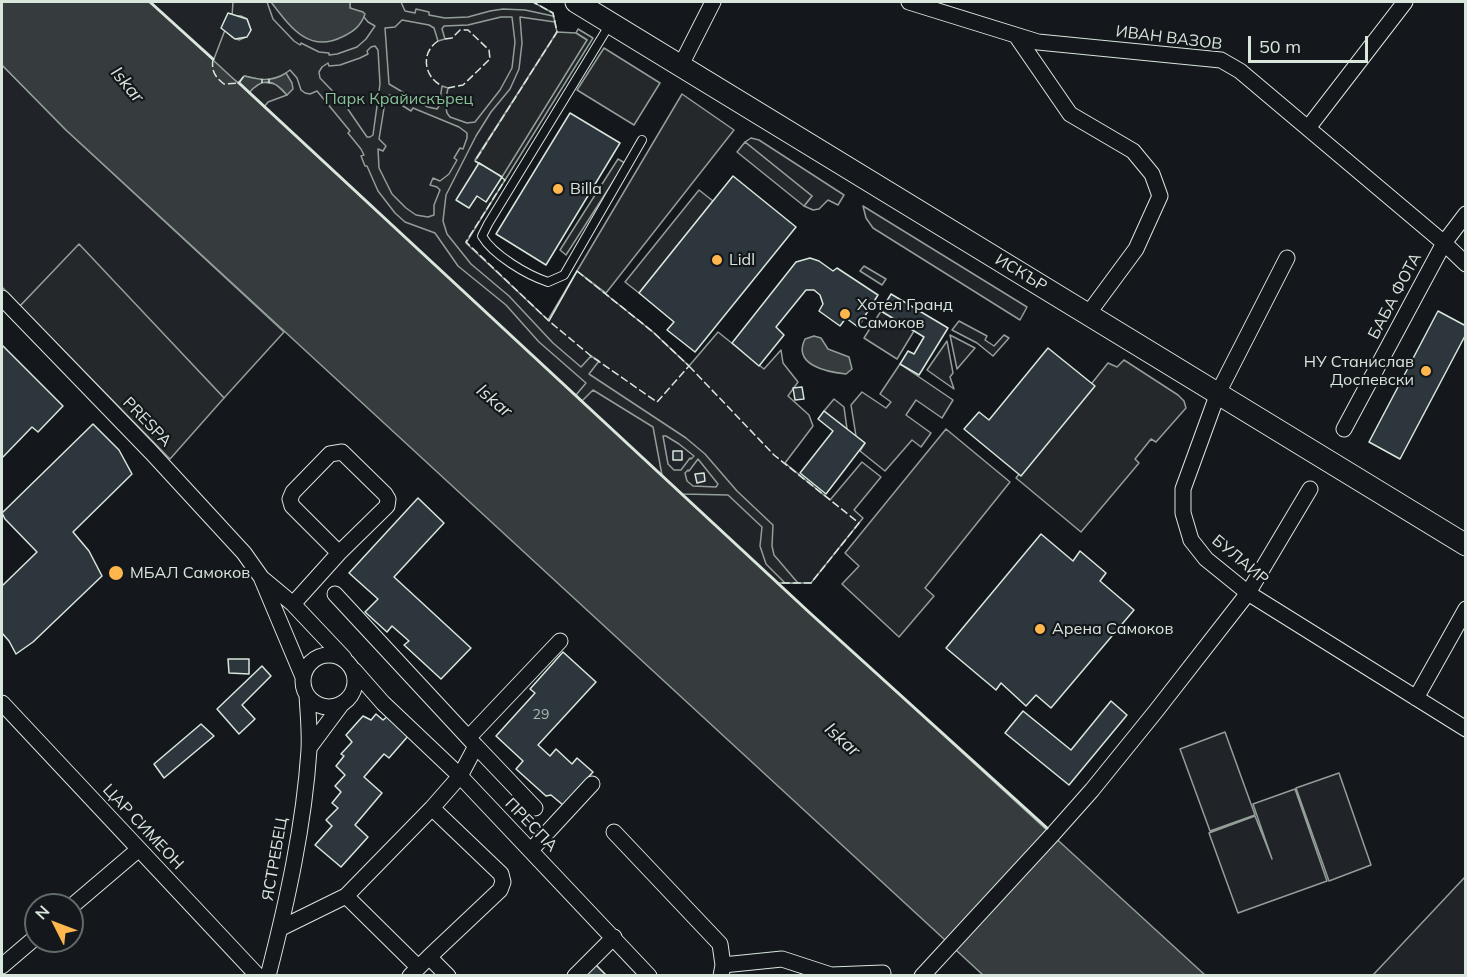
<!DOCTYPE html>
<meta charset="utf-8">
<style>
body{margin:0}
#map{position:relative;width:1467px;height:977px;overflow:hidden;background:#14181c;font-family:Mulish,sans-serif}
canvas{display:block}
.frame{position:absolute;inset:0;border:3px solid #d8e6dc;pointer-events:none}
.north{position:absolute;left:24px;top:893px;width:60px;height:60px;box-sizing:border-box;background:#14181c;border:2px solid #626a69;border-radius:50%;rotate:312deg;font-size:16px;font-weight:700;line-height:24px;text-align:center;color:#d8e6dc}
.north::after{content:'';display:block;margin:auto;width:21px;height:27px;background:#ffb74d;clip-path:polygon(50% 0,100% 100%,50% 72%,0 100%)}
.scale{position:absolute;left:1248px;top:36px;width:120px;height:27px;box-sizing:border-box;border:3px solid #d8e6dc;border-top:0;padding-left:8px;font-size:18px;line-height:21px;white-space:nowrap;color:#d8e6dc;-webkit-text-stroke:4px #14181c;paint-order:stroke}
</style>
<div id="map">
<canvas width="1467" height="977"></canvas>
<div class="frame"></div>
<div class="north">N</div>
<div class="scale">50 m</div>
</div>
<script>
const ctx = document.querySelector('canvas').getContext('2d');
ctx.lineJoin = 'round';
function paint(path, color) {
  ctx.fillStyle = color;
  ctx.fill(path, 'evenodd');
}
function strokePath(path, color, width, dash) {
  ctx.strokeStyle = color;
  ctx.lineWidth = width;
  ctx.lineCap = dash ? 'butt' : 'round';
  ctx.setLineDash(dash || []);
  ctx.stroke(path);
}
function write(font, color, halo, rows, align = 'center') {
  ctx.font = font + ' Mulish,sans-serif';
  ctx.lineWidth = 4.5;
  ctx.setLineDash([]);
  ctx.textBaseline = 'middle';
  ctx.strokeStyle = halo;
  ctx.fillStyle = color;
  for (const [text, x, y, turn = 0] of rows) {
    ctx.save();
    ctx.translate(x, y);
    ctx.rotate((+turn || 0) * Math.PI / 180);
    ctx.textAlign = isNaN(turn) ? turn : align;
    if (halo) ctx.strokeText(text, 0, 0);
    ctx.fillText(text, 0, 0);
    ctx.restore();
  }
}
const green = new Path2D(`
 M150,2H533L553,13L557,32L475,160L587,40L576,33L578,29L593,38L466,243L548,320L577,271L653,332L689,366L718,332L764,369L781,350L783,363L798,382L788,396L809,415L813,426L785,463L830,500L862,462L881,477L854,510L863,518L811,583H778Z
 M2,65L66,130L284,332L224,398L79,245L20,306L2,287Z
 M751,138L759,140L844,195L838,205L828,200L819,209L813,210L804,206L812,196L745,142Z
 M863,206L1027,307L1020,320L873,228L866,218Z
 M864,266L886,279L882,285L860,271Z
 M881,311L914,331L897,359L864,338Z
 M959,321L987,336L985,340L994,346L1004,335L1009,338L993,356L977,343L952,330Z
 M950,335L975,348L957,369Z
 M947,341L953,373L950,377L954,389L927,370Z
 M900,364L953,400L942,418L916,400L906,415L931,433L921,447L912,440L885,471L860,451L865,443L856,436L851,405L862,392L886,408L891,402L880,394Z
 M834,399L844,407L847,429L824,411Z
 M1225,732L1255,815L1210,831L1180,749Z
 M1339,773L1371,865L1329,881L1296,788Z
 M1295,789L1327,881L1238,913L1209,833L1255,816L1272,859L1253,804Z
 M1465,877V975H1373Z`);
paint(green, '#202428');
strokePath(green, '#939e99', 1.5);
const parking = new Path2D(`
 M233,2H267L273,19L294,41L300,45L301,43L319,52L329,53V55L337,54L357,47L366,39L375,26L368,22L364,17V14L350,8V2H401L405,11L415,13L416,9L429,12V15L445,18L468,17L490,11L503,9L525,10L553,16L555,22L520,17L522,43L519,69L510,89L491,112L476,136L446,195L443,221L447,234L471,264L509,296L553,343L581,367L591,356L599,361L589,374L686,438L705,454L737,491L773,525L772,546L774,555L798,583H785L766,564L760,546L762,527L728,495L682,494L662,475L653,427L593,390L582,401L576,395L586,383L539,342L506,305L458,266L435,233L405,222L395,213L378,191L367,166H365L361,156L364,155L361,149L348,133L350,131L317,91L310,94L305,93L301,90L297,78L290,70L278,79L262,80L245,76L239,83L212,64L225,30L232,37L239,40L246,37L251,30L247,19L241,16H232ZM501,17H512L515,42L512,68L500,90L475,122L467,123L450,117L447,113L445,103L448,88L442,86L439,106L437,109L428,107L389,84L385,28L395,27L402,20L429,25L434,28L438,41L445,39L442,29L444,26L468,25ZM375,46L378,50L380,84L373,135L370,137H367L343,102L320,78L319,72L322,67L328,63L329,66L340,65L360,58L368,54L367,51L371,47ZM390,95L402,101L400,104L411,111L413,108L459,127L467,133V138L463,149L460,148L454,158L457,160L449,174L440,181L433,178L430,185L437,187L440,190L434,205V215L428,217L416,215L406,208L392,194L379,168L378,149L383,151L386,146L379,139L386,96ZM663,436H666L679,444L694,456L691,459L690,458L681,470H674L668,464ZM698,459L718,484L716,487L693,486L687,481L685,473L688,470L689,471Z
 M557,32L576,33L587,40L502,177L475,161Z
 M604,48L660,83L634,125L577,90Z
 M262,82L276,84L287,95L268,102L264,107L248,93L255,85Z
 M682,94L734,130L606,293L577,271Z
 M745,142L812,196L804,206L737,152Z
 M618,159L625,163L566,255L560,250Z
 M699,190L713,201L639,293L625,282Z
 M79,244L224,398L170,459L20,306Z
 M1124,360L1178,395L1184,401L1186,408L1156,442L1151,439L1135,459L1139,463L1081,532L1016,478L1108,363L1117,367Z
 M946,429L1010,482L925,588L934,596L899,637L842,584L859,566L845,553Z`);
paint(parking, '#24282b');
strokePath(parking, '#939e99', 1.5);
const water = new Path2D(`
 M2,2H150L238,83L244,76C260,80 272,82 286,73L292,83L293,89L287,95C274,79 262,77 249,93L811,614L1205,975H983L66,130L2,65Z
 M271,2H350V8L363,12L365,14C361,26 353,32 342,37C308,54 289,25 271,2Z
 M814,336L821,338L828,349L849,357L852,369L846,374C827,372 792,365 805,339Z`);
paint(water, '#363b3e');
strokePath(water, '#939e99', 1.5);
const building = new Path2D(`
 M228,13L247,19L251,30L247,37L235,39L221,28Z
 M570,113L620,143L546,265L496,234Z
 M479,163L502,177L486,202L477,196L469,208L456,200Z
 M733,176L796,227L695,352L667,330L674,322L639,293Z
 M810,258L819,261L833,271L837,268L878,295L858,327L846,318L840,326L819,311L823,304L820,295L814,290H806L776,327L784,335L759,366L732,343L796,262Z
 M891,294L948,328L919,375L900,364L908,351L914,354L924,337L881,311Z
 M1438,311L1466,326V334L1400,459L1369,442Z
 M2,345L63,406L38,432L32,427L2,458Z
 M1048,348L1095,386L1021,476L964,429L979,412L989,420Z
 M802,387L804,399L795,400L793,388Z
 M824,411L865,443L826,494L800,473L833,431L818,419Z
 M93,424L119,450L132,474L73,532L89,551L102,576L33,642L16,654L9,641L2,633V586L37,552L5,519L2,513Z
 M673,451H682V460H673Z
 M704,473L705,481L697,483L695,474Z
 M418,498L444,523L394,577L471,648L441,679L404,645L409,641L392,626L387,632L365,612L378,599L349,573Z
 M1041,534L1073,561L1080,551L1106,573L1100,581L1134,610L1051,708L1036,695L1026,706L1001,683L996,690L946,648Z
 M563,652L596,682L538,745L550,756L556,749L572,764L577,758L593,772L563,805L551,795L546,796L516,769L523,761L496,736L535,693L530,689Z
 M228,659H249V674L229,673Z
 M262,666L271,676L242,705L255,719L239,734L217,709Z
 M1111,701L1127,715L1069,785L1005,733L1023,711L1071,750Z
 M376,714L383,720L388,716L409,735L389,758L384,754L364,777L382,793L355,825L368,837L341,867L315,845L332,826L326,820L338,808L332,803L341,792L335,786L345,775L336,766L344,756L341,754L352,742L346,735L363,716L371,720Z
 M201,724L214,736L164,778L154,764Z
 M595,964L607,976H584Z`);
paint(building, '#2c363c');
strokePath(building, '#d8e6dc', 1.5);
const lane = new Path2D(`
 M610,24L488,224L482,236C493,255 527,275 548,282L564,275L642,140`);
const street = new Path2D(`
 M909,2L1038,42L1221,60L1240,71L1444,243L1466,264
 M1017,37L1070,114L1133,151L1152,174L1160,196L1136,249L1088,314
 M681,65L713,2
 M1308,128L1405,2
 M1287,258L1218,393L1183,489V513L1191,540L1206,559L1248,593L1466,729
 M2,298L151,452L244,553L261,577L303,677
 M1344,429L1444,243L1466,214
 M263,579L293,604L344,658
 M335,594L476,746L460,776L432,808L501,874L503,882L500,890L429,957
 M293,604L339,553L387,506L388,499L385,494L342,452L330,454L293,492L290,499L292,506L339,553
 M303 681a26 26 0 1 1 52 0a26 26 0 1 1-52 0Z
 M354,670L383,703L460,776L649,976
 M1416,698L1466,609
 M2,703L258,976
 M469,737L560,641
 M476,746L535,808
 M309,748L341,705
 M614,832L720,944L723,965L721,976
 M531,850L592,784
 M346,896L418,967
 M72,906L139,849
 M281,928L346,896L432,808
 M723,965L782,959L831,975L883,973
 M2,966L36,937
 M268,976C287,902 304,826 309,750C310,732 308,713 307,695
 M410,976L429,957L448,976
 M575,976L614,937
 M922,976L1053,834L1092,790L1156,711L1248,593L1310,489`);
const secondary = new Path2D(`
 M576,2L1466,545`);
strokePath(lane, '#d8e6dc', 10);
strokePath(street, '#d8e6dc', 17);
strokePath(secondary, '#d8e6dc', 23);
strokePath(lane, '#14181c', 8);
strokePath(street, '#14181c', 15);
strokePath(secondary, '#14181c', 21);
strokePath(new Path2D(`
 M445,39L452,38L460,30H468L489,50L490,59L463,85L448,88
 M438,41C420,53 424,77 442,86
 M213,59C211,71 215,77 224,84L239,83L244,76
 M262,79V83
 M269,83V79
 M482,165L475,161L557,32L553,13L533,2
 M500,176L505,180L466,242L549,321L577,271
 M577,271L653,332L689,366L657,402L591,356L549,321Z
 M689,366L774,455L859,523L811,583H778`), '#d8e6dc', 1.5, [8, 3]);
strokePath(new Path2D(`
 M150,2L213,59
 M239,83L811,614L1047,828`), '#d8e6dc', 3);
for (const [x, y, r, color] of [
 [558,189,6,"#ffb74d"],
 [717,260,6,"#ffb74d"],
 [845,314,6,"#ffb74d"],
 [1426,371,6,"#ffb74d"],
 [116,573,8,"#ffb74d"],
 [1040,629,6,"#ffb74d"]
]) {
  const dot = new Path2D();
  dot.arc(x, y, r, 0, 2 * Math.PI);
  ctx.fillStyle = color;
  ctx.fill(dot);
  strokePath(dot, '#14181c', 2);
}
write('14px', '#adbab4', null, [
 ["29",541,715]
]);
write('16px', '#d8e6dc', '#14181c', [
 ["ИВАН ВАЗОВ",1169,38,7],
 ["ИСКЪР",1021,273,31],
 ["БАБА ФОТА",1395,296,-62],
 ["PRESPA",147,422,46],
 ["БУЛАИР",1240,560,40],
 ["ПРЕСПА",531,825,46],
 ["ЦАР СИМЕОН",143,827,47],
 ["ЯСТРЕБЕЦ",275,859,-80]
]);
write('16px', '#8ac095', '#14181c', [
 ["Парк Крайискърец",399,99]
]);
write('16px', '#d8e6dc', '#14181c', [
 ["Billa",570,189],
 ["Lidl",729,260],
 ["Хотел Гранд",857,305],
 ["Самоков",857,323],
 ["НУ Станислав",1414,362,"right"],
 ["Доспевски",1414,380,"right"],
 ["МБАЛ Самоков",130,573],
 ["Арена Самоков",1052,629]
], 'left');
write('italic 18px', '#d8e6dc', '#14181c', [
 ["Iskar",127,85,50],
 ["Iskar",494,401,40],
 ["Iskar",842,740,42]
]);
</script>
